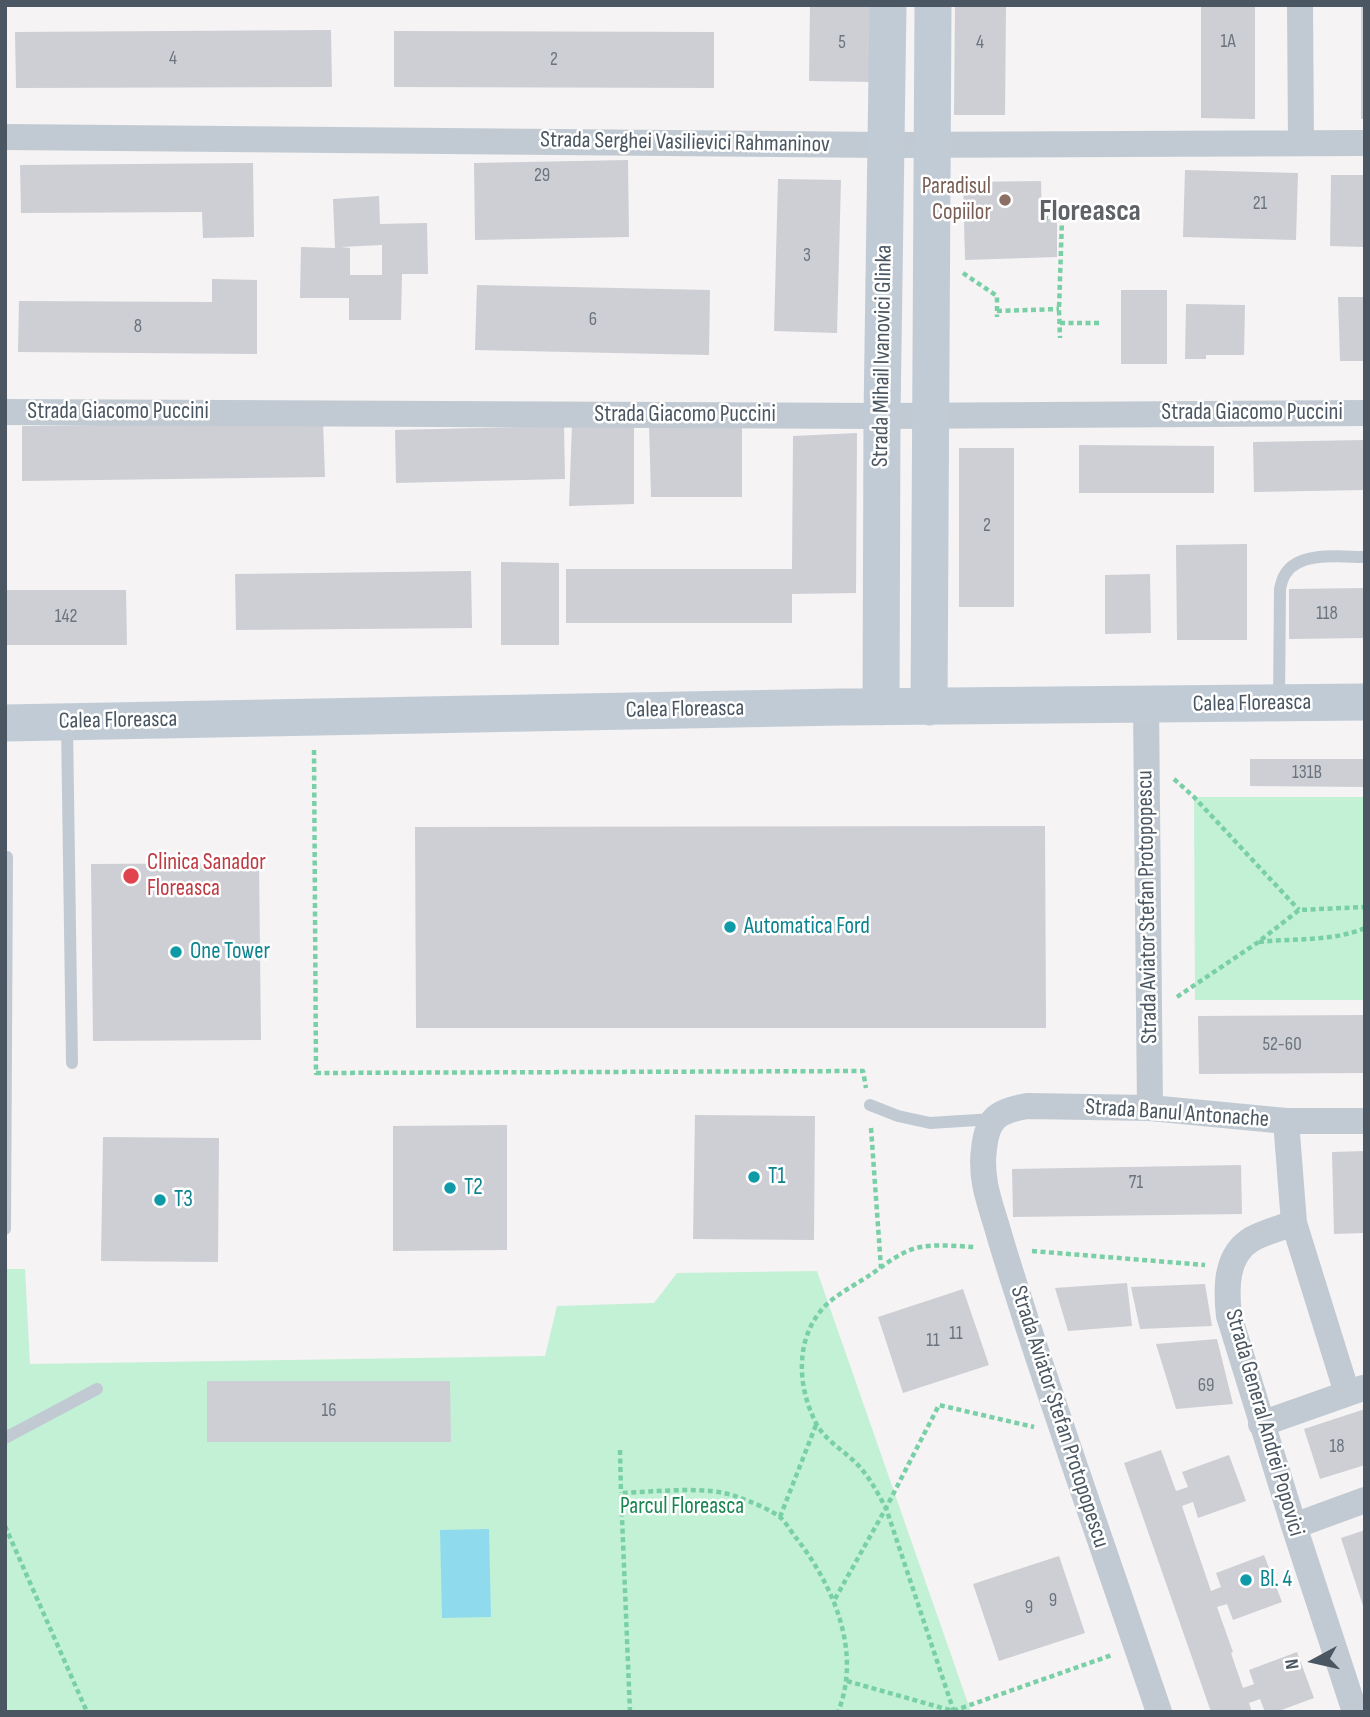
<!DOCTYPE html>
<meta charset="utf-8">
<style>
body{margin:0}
#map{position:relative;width:1370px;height:1717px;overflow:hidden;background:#f5f3f3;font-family:"Sofia Sans Condensed",sans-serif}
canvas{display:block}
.frame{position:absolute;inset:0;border:7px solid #4a5661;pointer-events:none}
.north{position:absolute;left:1279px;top:1626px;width:70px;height:70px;-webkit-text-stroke:5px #fff;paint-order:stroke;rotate:262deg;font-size:19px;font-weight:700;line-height:28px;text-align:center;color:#4a5661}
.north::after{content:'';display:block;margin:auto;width:24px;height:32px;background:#4a5661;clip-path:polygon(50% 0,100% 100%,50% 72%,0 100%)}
</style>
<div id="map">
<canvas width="1370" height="1717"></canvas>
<div class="frame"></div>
<div class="north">N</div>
</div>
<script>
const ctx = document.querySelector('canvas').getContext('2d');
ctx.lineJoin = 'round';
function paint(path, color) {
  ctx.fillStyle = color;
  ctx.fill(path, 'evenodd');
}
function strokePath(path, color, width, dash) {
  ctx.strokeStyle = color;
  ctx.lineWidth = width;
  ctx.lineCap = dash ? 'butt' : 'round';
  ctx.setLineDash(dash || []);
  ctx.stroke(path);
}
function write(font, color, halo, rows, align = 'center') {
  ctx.font = font + ' "Sofia Sans Condensed",sans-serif';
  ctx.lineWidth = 5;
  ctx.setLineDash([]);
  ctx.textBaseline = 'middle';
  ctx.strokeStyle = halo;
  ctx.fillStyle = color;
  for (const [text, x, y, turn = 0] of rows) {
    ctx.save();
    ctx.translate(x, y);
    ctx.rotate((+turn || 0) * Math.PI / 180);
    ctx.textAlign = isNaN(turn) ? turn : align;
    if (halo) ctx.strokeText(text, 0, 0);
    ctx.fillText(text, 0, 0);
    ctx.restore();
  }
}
paint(new Path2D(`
 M1194,797H1365V1000H1195Z
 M5,1269H25L30,1364L545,1356L557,1306L654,1303L677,1273L817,1271L971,1712H5Z`), '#c3f1d5');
paint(new Path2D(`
 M489,1529L491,1617L442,1618L440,1530Z`), '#90daee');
paint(new Path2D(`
 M810,5H876L875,82L809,81Z
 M955,5H1006L1005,115H954Z
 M1201,5H1255V119L1201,118Z
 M1361,5H1365V119H1361Z
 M331,30L332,87L16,88L15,32Z
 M394,31L714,32V88L394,87Z
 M628,160L629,237L475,240L474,163Z
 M253,163L254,237L203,238L202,212L21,213L20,165Z
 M1185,170L1298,173L1296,240L1183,237Z
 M1331,175H1365V247L1330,246Z
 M778,179L841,180L837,333L774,331Z
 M1041,181L1042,219H1057V257L965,260L963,182Z
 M379,196L380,224L427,223L428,274H402L401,320H349V298H300L301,247L335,248L333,199ZM382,245V275H350V248L341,247Z
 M212,279L257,280V354L18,352L19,301L212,302Z
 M477,285L710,290L709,355L475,350Z
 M1121,290H1167V364H1121Z
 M1338,297H1365V361H1340Z
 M1186,304L1245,305L1244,355H1206V359H1185Z
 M634,420V504L569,506L572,424Z
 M323,422L325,477L22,481V426Z
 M742,423V497H651L649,424Z
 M564,426L565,479L396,483L395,430Z
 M857,433L856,593L792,594V623H566V569H792L793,436Z
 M1365,440V490L1254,492L1253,442Z
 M1079,445L1214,446V493H1079Z
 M959,448H1014V607H959Z
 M1247,544V640H1177L1176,545Z
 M501,562L559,563V645H501Z
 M471,571L472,628L236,630L235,574Z
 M1150,574L1151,633L1105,634V575Z
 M1365,588V638L1289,639V589Z
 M5,590H126L127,645H5Z
 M1250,759H1365V787L1250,786Z
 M1045,826L1046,1028H416L415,827Z
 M259,863L261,1040L93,1041L91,864Z
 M1365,1015V1073L1199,1074L1198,1016Z
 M695,1115L815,1116L814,1240L693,1239Z
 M507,1125V1250L393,1251V1126Z
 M103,1137L219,1138L218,1262L101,1261Z
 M1365,1151V1233L1334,1234L1332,1152Z
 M1241,1165L1242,1214L1013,1217L1012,1169Z
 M1127,1283L1132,1326L1068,1331L1055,1288Z
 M1205,1284L1212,1326L1140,1329L1131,1287Z
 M963,1289L989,1365L903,1393L878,1317Z
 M1217,1339L1233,1404L1176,1409L1156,1344Z
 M207,1381H450L451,1442H207Z
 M1365,1409V1465L1320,1479L1304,1429Z
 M1161,1450L1176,1491L1188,1487L1182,1472L1229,1455L1246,1501L1198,1518L1193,1502L1182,1506L1211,1591L1221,1587L1216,1573L1264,1555L1282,1602L1233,1620L1227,1604L1217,1607L1233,1652L1231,1653L1243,1688L1254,1684L1249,1670L1297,1652L1314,1698L1276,1712H1265L1260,1699L1249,1703L1252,1712H1211L1124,1463Z
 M1365,1530V1609H1364L1341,1538Z
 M1059,1556L1085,1633L999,1661L973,1584Z`), '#cdcfd5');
strokePath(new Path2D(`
 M1043,218L1062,219L1059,309L1060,338
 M963,273L997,296V317
 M997,311L1059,309
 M1060,323H1101
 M314,750L316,1073L863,1071L866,1088
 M1174,779L1194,797L1299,910
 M1259,942C1293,938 1332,942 1365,928
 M1177,997L1257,943L1299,910L1365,907
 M871,1128L881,1268
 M1032,1251L1205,1265
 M620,1450L621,1493
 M780,1517L816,1425
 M5,1526L87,1712
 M835,1599L886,1508L939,1405L1034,1427
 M847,1681L953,1711L1112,1655
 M630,1712L621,1493C656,1492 706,1485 738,1497C749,1501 772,1510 781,1518C787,1524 792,1533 797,1539C834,1587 862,1652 838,1712
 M954,1712L886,1508C877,1492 869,1476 856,1463C843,1450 823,1439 815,1421C797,1385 795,1337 825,1306C837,1294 855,1285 870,1275C885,1265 902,1250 921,1247C938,1244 957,1246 974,1247`), '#7ad0a6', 4.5, [5, 3.5]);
strokePath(new Path2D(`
 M1279,701L1280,589C1281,584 1283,577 1286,573C1300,551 1342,557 1365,557
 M67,726L72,1063
 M5,857H7L5,1229
 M870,1105L898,1116L930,1123L993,1119
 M5,1438L97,1389`), '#c1cad2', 12);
strokePath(new Path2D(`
 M1300,5L1301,143
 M5,137L887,145L1365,143
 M5,412L882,416L1365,413
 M1146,705L1150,1108
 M1286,1121L1294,1223C1281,1228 1264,1232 1252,1239C1225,1255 1226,1289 1229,1316L1294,1526L1355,1712
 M1294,1223L1347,1393
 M1261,1424L1363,1388
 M1294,1526L1365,1500
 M1159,1712C1114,1579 1067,1447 1024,1314C1015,1285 1005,1256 997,1227C989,1201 980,1177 984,1149C987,1118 998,1111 1027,1106L1150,1108L1286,1121H1365`), '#c1cad2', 26);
strokePath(new Path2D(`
 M881,707L882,416L888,5
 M929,707L933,5
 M5,723L841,707L1365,702`), '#c1cbd6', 37);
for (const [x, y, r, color] of [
 [1005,200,7,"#8d6e63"],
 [131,876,9,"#e0444e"],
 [730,927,7,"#0f9aa8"],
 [176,952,7,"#0f9aa8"],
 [754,1177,7,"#0f9aa8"],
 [450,1188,7,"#0f9aa8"],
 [160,1200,7,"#0f9aa8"],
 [1246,1580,7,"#0f9aa8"]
]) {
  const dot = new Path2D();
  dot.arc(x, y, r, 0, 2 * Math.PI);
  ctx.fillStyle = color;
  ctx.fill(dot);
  strokePath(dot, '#fff', 2.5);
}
write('19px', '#6b747e', null, [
 ["1A",1228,42],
 ["5",842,43],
 ["4",980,43],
 ["4",173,59],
 ["2",554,60],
 ["29",542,176],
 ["21",1260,204],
 ["3",807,256],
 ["6",593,320],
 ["8",138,327],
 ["2",987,526],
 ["118",1327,614],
 ["142",66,617],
 ["131B",1307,773],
 ["52-60",1282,1045],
 ["71",1136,1183],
 ["11",956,1334],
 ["11",933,1341],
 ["69",1206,1386],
 ["16",329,1411],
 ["18",1337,1447],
 ["9",1053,1601],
 ["9",1029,1608]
]);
write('23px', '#4a5661', '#fff', [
 ["Strada Serghei Vasilievici Rahmaninov",685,143,1],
 ["Strada Mihail Ivanovici Glinka",883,356,-89],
 ["Strada Giacomo Puccini",118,412],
 ["Strada Giacomo Puccini",1252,413],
 ["Strada Giacomo Puccini",685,415],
 ["Calea Floreasca",1252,704,-1],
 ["Calea Floreasca",685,710,-1],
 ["Calea Floreasca",118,721,-1],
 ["Strada Aviator Stefan Protopopescu",1148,907,-91],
 ["Strada Banul Antonache",1177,1114,4],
 ["Strada Aviator Ștefan Protopopescu",1059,1417,72],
 ["Strada General Andrei Popovici",1264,1423,74]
]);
write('23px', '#785e54', '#fff', [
 ["Paradisul",991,187],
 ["Copiilor",991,213]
], 'right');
write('23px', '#be3a42', '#fff', [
 ["Clinica Sanador",147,863],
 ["Floreasca",147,889]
], 'left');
write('23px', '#0d838f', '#fff', [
 ["Automatica Ford",744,927],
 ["One Tower",190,952],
 ["T1",768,1177],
 ["T2",464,1188],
 ["T3",174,1200],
 ["Bl. 4",1260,1580]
], 'left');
write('23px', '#17864f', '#fff', [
 ["Parcul Floreasca",682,1507]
]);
write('bold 30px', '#5f6368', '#fff', [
 ["Floreasca",1090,212]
]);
</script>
